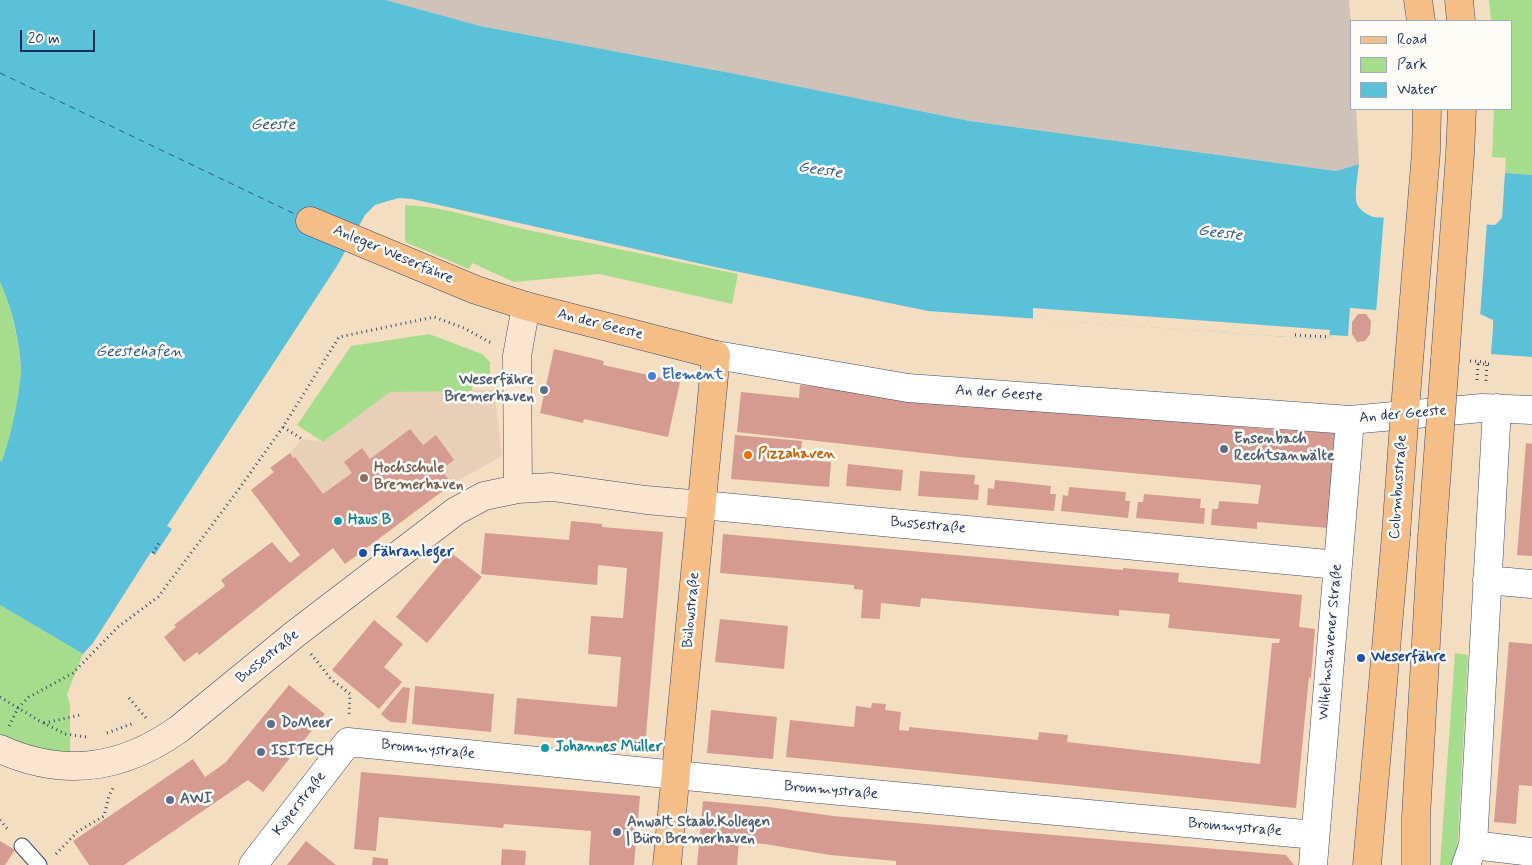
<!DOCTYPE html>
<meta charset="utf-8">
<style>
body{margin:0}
#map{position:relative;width:1532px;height:865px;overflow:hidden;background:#f4dec1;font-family:Mynerve,sans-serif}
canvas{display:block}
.legend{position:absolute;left:1350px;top:20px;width:162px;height:90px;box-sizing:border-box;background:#fdfcf7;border:1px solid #a3aaba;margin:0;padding:6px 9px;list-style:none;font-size:15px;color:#1b2f5e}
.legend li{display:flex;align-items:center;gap:10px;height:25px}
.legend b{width:25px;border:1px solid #a3aaba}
.scale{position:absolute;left:20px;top:30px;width:75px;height:22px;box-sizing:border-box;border:2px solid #1b2f5e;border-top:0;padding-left:6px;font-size:15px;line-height:18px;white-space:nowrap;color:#1b2f5e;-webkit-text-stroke:4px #fdfcf7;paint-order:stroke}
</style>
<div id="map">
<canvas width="1532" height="865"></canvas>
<ul class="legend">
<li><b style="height:6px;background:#f5be86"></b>Road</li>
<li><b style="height:14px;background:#a6dd8d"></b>Park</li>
<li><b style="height:14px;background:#5bc1d9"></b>Water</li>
</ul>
<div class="scale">20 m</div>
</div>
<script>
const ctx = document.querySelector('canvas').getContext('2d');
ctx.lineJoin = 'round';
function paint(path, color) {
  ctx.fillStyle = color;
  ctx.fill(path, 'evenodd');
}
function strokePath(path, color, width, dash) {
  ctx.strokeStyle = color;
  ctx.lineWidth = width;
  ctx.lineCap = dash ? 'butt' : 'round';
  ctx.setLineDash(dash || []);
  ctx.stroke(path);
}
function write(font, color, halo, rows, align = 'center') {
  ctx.font = font + ' Mynerve,sans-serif';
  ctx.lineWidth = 5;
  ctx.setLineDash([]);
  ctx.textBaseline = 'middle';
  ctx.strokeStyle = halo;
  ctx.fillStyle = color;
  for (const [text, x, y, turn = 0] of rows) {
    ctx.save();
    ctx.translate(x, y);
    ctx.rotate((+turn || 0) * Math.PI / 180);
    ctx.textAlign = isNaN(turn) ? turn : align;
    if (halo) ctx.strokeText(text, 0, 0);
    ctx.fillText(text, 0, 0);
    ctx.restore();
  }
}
paint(new Path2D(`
 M494,390L502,456L452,484L345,564L333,548L309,566L251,490L274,473L270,468L290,453L302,439L323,442L390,392Z`), '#e7cfb8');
paint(new Path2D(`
 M386,0H1349L1351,24V109H1356L1359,164L1336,171L970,121L741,75L480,26Z`), '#cec2b9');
paint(new Path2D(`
 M1489,0H1532V175L1505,173L1506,158L1492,157L1494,109H1511V21H1491Z
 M405,205C442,206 478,219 514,227C588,243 663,258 738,274L732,304L599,274L514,282L472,263L469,269L405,242Z
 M0,282C11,307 20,344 21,372C21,378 19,384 19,391C15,415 10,439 2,462L0,461Z
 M429,334L482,354L490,362V374L473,373L472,391L390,392L323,442L297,425L351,346Z
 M0,605L83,654L67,694L70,705V753C45,753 22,744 0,734Z
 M1455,653L1468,655L1457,854L1453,865H1440Z`), '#a6dd8d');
paint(new Path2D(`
 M0,0H386L480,26L741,75L970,121L1336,171L1359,164C1358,174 1354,195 1357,204C1360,211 1367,214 1373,217L1495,225L1502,218L1505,173L1532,175V357L1491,354L1493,328V320L1480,314L1376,310L1350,308L1348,336L1330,335L1329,340L928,311L715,267L412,199L399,198L388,201L375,205L365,215L337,266L167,526L172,529L155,555L151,552L93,643L83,654L0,605V461H2C10,438 15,415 19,390C19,384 21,378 21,371C20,343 12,308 0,282Z`), '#5bc1d9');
paint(new Path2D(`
 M1384,215L1487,222L1480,317L1376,313Z
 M1033,308L1330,330L1329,340L1033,319Z`), '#f4dec1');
strokePath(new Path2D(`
 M0,73L297,215`), '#2e5b83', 1, [6, 5]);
paint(new Path2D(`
 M1358,314H1366L1371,321L1370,334L1365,341L1357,342L1352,334V322Z
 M554,349L604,361L603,365L680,382L668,437L584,419L583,423L540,413Z
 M800,385L1266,429L1337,433L1328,528L1257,522V529L1211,525L1212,509H1218L1219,501L1258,504L1261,485L959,457L737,432L741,392L799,398Z
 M410,429L423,445L436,435L454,460L441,470L452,484L345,564L333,548L199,655L197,652L184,662L164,637L176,627L174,625L225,586L221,580L272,542L290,563L300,555L251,490L274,472L270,468L290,453L293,458L295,457L323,494L352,473L344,462L362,448L370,459Z
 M735,435L802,441L800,459L831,462L829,487L731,479Z
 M1526,443L1532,444V556L1517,555Z
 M848,464L903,470L901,491L846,486Z
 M920,471L975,475L974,484L979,485L978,500L918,496Z
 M995,480L1051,486L1050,494H1056L1054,511L987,505L988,488L994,489Z
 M1069,487L1126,492L1125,501H1130L1128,518L1061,511L1063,495L1068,496Z
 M1144,494L1201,499L1200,508H1205L1204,524L1136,518L1138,502H1143Z
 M571,521L602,524V527L663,532L645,747L514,734L517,698L617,707L621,657L588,654L591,616L623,618L627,568L598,565L597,585L481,574L485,533L569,540Z
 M723,534L1123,570V568L1179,573L1178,582L1302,595L1299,627L1315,629L1311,678L1309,677L1296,808L786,757L790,720L854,727L856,706L871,708L872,703L886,704L885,710L901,712L899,730L909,731V727L1038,740L1039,732L1068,735L1067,742L1260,764L1272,643H1279L1280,639L1168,628L1170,614L1119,610V616L921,598L920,607L881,603L880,619L861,618L863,590L854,589V585L720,573Z
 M450,552L482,577L427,643L396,617Z
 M720,619L788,626L784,669L715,662Z
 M374,620L403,644L384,667L402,682L379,709L332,670Z
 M1509,642L1532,644V786L1519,785L1516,824L1494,822Z
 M289,685L325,714L263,792L248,780L124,865H89L73,841L193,759L205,777L218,768L226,762Z
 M415,686L494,694L491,732L412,724Z
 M403,687L410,688L406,723L390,722L381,714Z
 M711,710L777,717L773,759L707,753Z
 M361,772L640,796L634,865H589L591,831L504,824L503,828L379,817L376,851L354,849Z
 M703,801L769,807L833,816L1286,855L1294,865H896V861L830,855L765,844L739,842L737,865H697Z
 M0,841L15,850L5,865H0Z
 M306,841L336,865H287Z
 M502,849L526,851L525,865H501Z
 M373,857L388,859V865H372Z`), '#d59b90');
const lane = new Path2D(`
 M22,846L39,865`);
const street = new Path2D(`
 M716,355L908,388L1350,420L1482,408L1532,410
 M702,505L1338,565
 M1487,580L1532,584
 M1473,845L1532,852
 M253,865L348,742L776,785L1315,835
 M1313,865L1350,420
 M1466,865L1473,845L1497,408`);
const secondary = new Path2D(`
 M518,489L517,356L526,306
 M0,749C64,778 123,769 179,729L295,634L456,511L484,496L518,489L552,487L646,500L702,505`);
const primary = new Path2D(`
 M1418,0L1421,21
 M1459,0L1461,21
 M310,221L476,290L526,306L716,355L667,865
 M1445,360L1460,154L1462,109
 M1405,409L1426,152L1427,109
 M1367,865L1396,535
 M1416,865V817L1432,537`);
strokePath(lane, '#3c496d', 17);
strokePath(street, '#3c496d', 29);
strokePath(secondary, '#3c496d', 29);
strokePath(primary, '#3c496d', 29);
strokePath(new Path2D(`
 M1295,335L1329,337
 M1470,361L1487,362L1486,381H1484
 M1478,364L1477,380H1478
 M283,427L302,439
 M153,553L159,543
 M311,654L331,679L350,694L349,716
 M0,697L38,720L65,734L86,737
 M129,698L146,718
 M44,723L80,715
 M9,726L18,708L29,697L73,673L118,627L158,597L236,493L283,427L339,337L434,317L464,328L493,344
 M107,733L134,723
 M0,820L9,831
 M56,854L77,832L104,816L109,796L113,788`), '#3c496d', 3, [1, 4]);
strokePath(lane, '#fff', 15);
strokePath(street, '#fff', 28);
strokePath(secondary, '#fbe5cf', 28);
strokePath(primary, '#f5be86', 28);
const primaryBridge = new Path2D(`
 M1396,535L1405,409
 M1432,537L1445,360`);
strokePath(primaryBridge, '#3c496d', 29, []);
strokePath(new Path2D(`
 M1478,364H1489`), '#3c496d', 3, [1, 4]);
strokePath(primaryBridge, '#f5be86', 28);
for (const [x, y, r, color] of [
 [652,376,5,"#3f7fe0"],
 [544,390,5,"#5c6f8a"],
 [1224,449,5,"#5c6f8a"],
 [748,455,5,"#e8710a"],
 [364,478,5,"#8d6e63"],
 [338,521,5,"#0f9aa8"],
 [363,553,5,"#1a4fb4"],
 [1361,658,5,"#1a4fb4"],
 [271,724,5,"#5c6f8a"],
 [545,748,5,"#0f9aa8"],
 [261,752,5,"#5c6f8a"],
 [170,800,5,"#5c6f8a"],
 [617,832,5,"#5c6f8a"]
]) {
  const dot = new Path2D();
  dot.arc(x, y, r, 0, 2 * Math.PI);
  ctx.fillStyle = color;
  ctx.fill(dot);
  strokePath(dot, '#fdfcf7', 2);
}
write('15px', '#1b2f5e', '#fdfcf7', [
 ["Anleger Weserfähre",393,255,23],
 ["An der Geeste",600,325,14],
 ["An der Geeste",999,394,4],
 ["An der Geeste",1403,415,-5],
 ["Columbusstraße",1399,487,-86],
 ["Bussestraße",928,526,5],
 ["Bülowstraße",692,610,-85],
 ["Wilhelmshavener Straße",1331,642,-85],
 ["Bussestraße",268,657,-39],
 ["Brommystraße",428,750,6],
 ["Brommystraße",831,791,5],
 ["Köperstraße",300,804,-52],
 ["Brommystraße",1235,828,5]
]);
write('bold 15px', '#366cbe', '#fdfcf7', [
 ["Element",662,376]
], 'left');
write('bold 15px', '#4e5e75', '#fdfcf7', [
 ["Weserfähre",534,381,"right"],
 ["Bremerhaven",534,398,"right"],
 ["Ensenbach",1234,440],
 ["Rechtsanwälte",1234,457],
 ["DoMeer",281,724],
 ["ISITECH",271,752],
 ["AWI",180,800],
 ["Anwalt Staab.Kollegen",627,823],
 ["| Büro Bremerhaven",627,840]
], 'left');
write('bold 15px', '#c56008', '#fdfcf7', [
 ["Pizzahaven",758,455]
], 'left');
write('bold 15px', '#785e54', '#fdfcf7', [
 ["Hochschule",374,469],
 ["Bremerhaven",374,486]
], 'left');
write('bold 15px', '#0d838f', '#fdfcf7', [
 ["Haus B",348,521],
 ["Johannes Müller",555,748]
], 'left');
write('bold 15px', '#164399', '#fdfcf7', [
 ["Fähranleger",373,553],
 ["Weserfähre",1371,658]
], 'left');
write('italic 16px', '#2e5b83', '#fdfcf7', [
 ["Geeste",273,126],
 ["Geeste",820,171,9],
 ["Geeste",1220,234,7],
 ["Geestehafen",139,353]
]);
</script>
